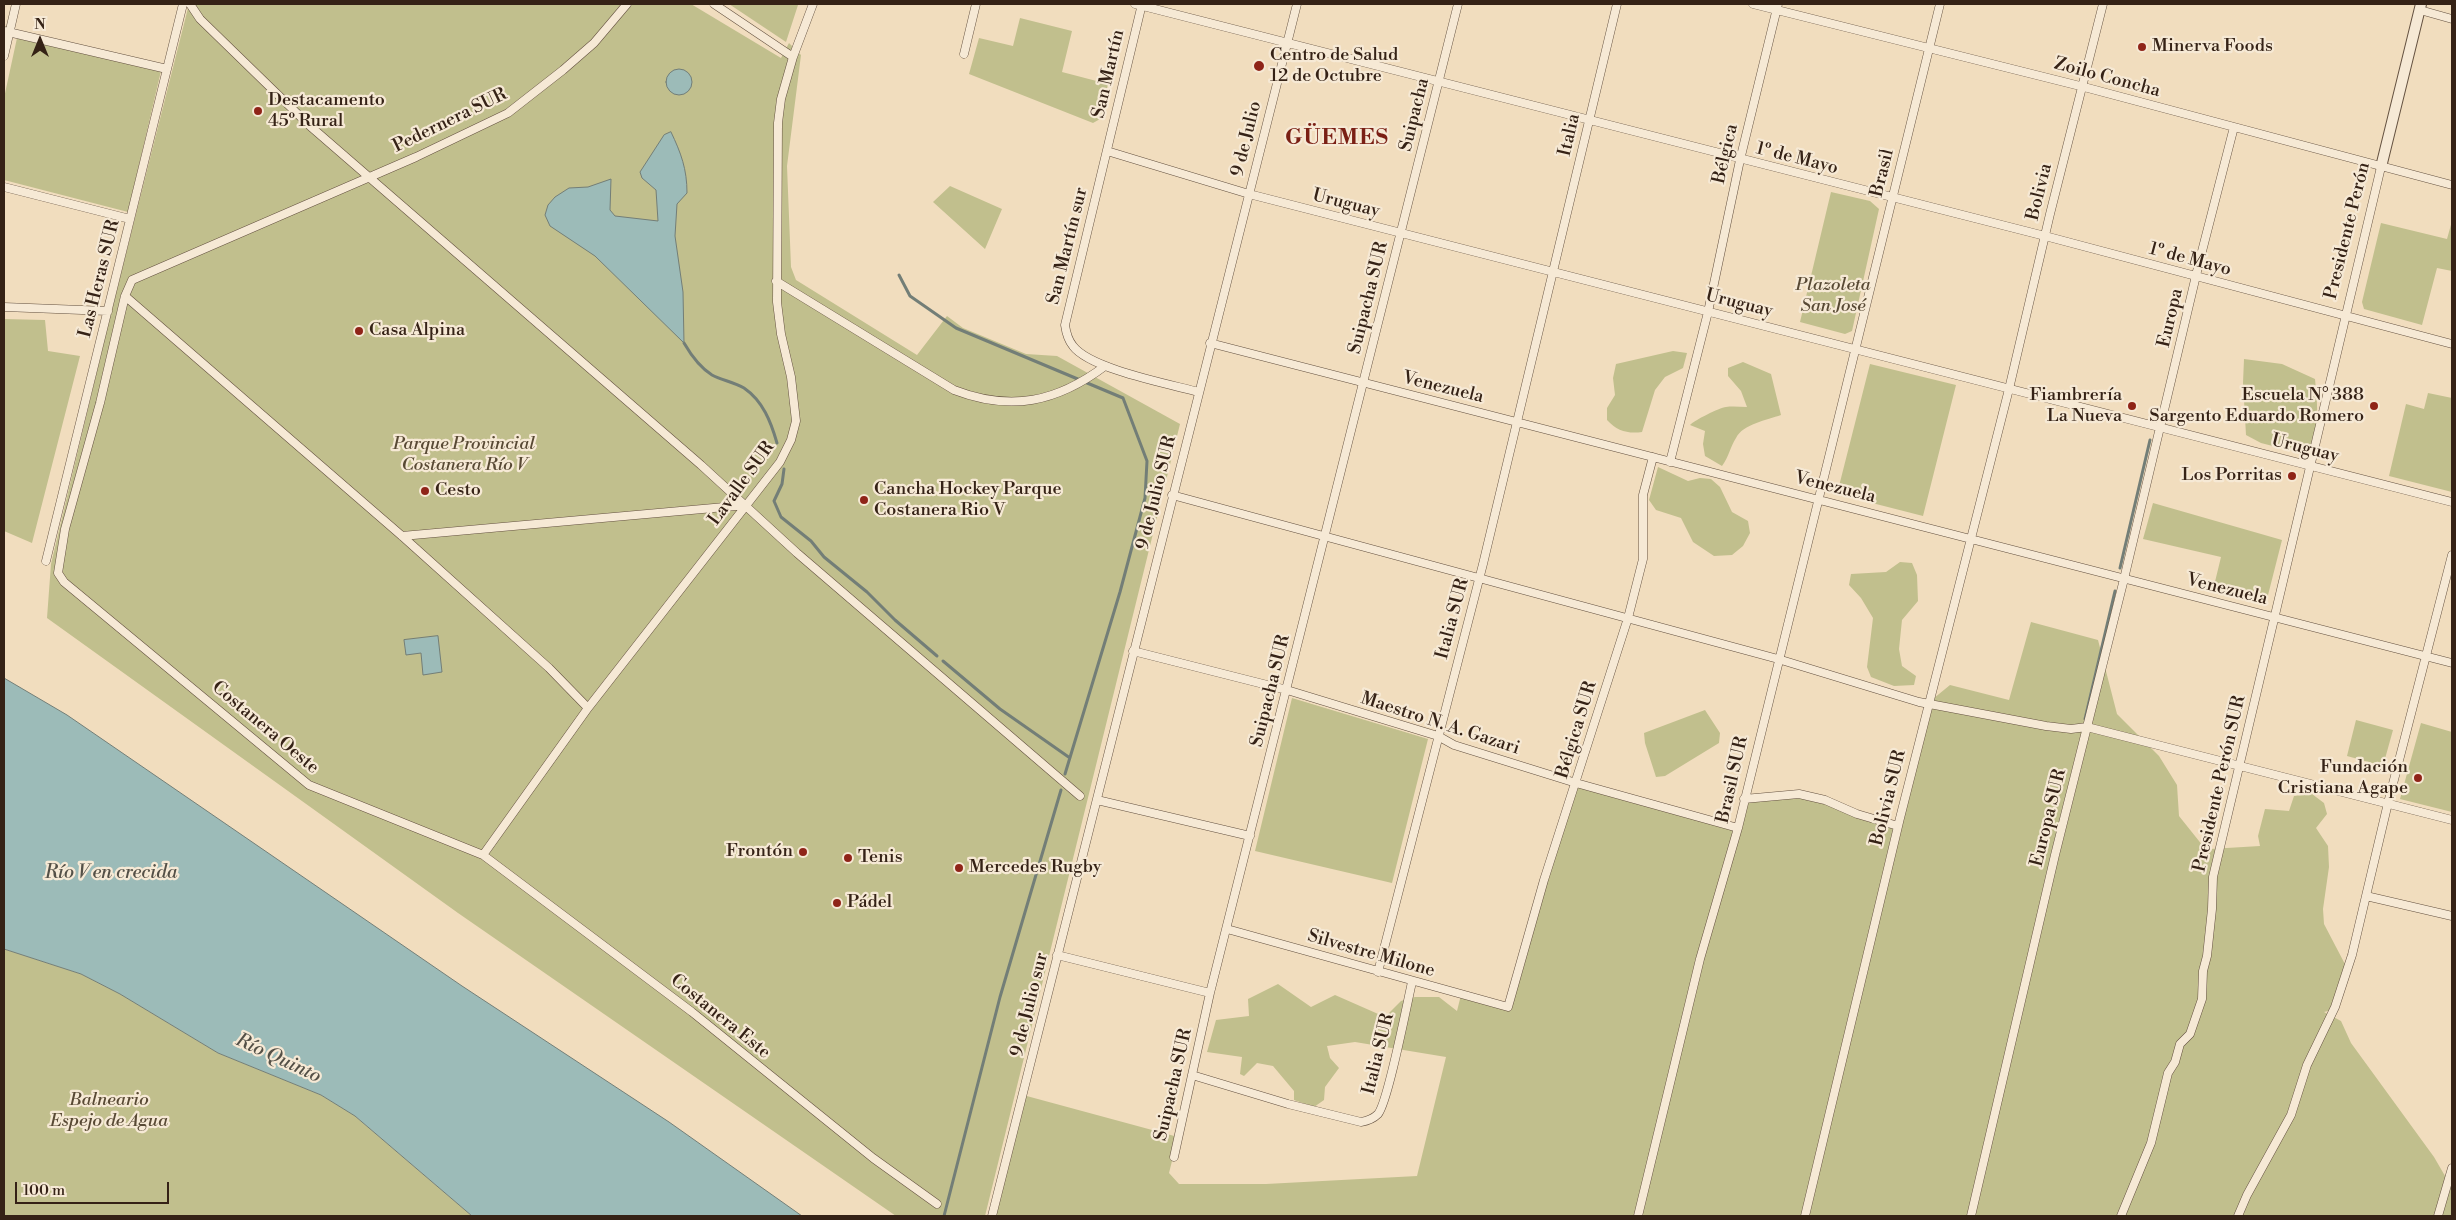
<!DOCTYPE html>
<meta charset="utf-8">
<style>
body{margin:0}
#map{position:relative;width:2456px;height:1220px;overflow:hidden;background:#f1ddbe;font-family:"Libre Bodoni",serif}
canvas{display:block}
.frame{position:absolute;inset:0;border:5px solid #352216;pointer-events:none}
.north{position:absolute;left:15px;top:15px;width:50px;height:50px;-webkit-text-stroke:4px #f6e9d5;paint-order:stroke;rotate:0deg;font-size:14px;font-weight:700;line-height:20px;text-align:center;color:#352216}
.north::after{content:'';display:block;margin:auto;width:18px;height:22px;background:#352216;clip-path:polygon(50% 0,100% 100%,50% 72%,0 100%)}
.scale{position:absolute;left:15px;top:1182px;width:154px;height:22px;box-sizing:border-box;border:2px solid #352216;border-top:0;padding-left:6px;font-size:15px;line-height:18px;white-space:nowrap;color:#352216;-webkit-text-stroke:4px #f6e9d5;paint-order:stroke}
</style>
<div id="map">
<canvas width="2456" height="1220"></canvas>
<div class="frame"></div>
<div class="north">N</div>
<div class="scale">100 m</div>
</div>
<script>
const ctx = document.querySelector('canvas').getContext('2d');
ctx.lineJoin = 'round';
function paint(path, color) {
  ctx.fillStyle = color;
  ctx.fill(path, 'evenodd');
}
function strokePath(path, color, width, dash) {
  ctx.strokeStyle = color;
  ctx.lineWidth = width;
  ctx.lineCap = dash ? 'butt' : 'round';
  ctx.setLineDash(dash || []);
  ctx.stroke(path);
}
function write(font, color, halo, rows, align = 'center') {
  ctx.font = font + ' "Libre Bodoni",serif';
  ctx.lineWidth = 4.5;
  ctx.setLineDash([]);
  ctx.textBaseline = 'middle';
  ctx.strokeStyle = halo;
  ctx.fillStyle = color;
  for (const [text, x, y, turn = 0] of rows) {
    ctx.save();
    ctx.translate(x, y);
    ctx.rotate((+turn || 0) * Math.PI / 180);
    ctx.textAlign = isNaN(turn) ? turn : align;
    if (halo) ctx.strokeText(text, 0, 0);
    ctx.fillText(text, 0, 0);
    ctx.restore();
  }
}
paint(new Path2D(`
 M189,4H691L781,58L789,43L801,55L787,166L791,267L796,280L917,355L947,316L963,328L1026,354L1057,356L1180,424L985,1216H896L458,913L47,618L51,564L108,325Z
 M729,4H796L798,5L786,42Z
 M1020,18L1072,31L1062,72L1108,84L1100,119L1093,123L969,74L979,38L1013,46Z
 M17,38L161,71L128,212L4,180V98Z
 M950,186L1002,209L985,249L933,202Z
 M1831,192L1870,201L1879,209L1852,331L1845,334L1800,322Z
 M2452,221V271L2437,268L2422,325L2364,309L2362,302L2381,223L2447,239Z
 M4,319L45,320L48,351L80,356L32,543L4,531Z
 M1673,351L1687,353L1683,368L1665,377L1655,390L1642,432C1628,434 1617,431 1607,420V408L1615,395L1613,378L1616,364Z
 M2244,359L2282,364L2315,379C2317,401 2322,438 2304,454L2261,443L2246,435L2243,383Z
 M1743,362L1771,374L1781,415C1767,420 1743,424 1736,438C1730,447 1729,457 1722,466L1705,456L1703,444L1705,431L1690,425C1695,420 1719,408 1726,407C1733,406 1740,407 1747,407L1741,391L1728,376V368Z
 M1870,364L1956,385L1923,516L1837,494Z
 M2428,393L2452,398V492L2389,476L2406,404L2424,409Z
 M1658,467L1688,481L1700,478L1711,479L1720,487L1732,512L1748,521L1750,533L1743,546L1732,555L1714,556L1693,542L1681,518L1656,510L1649,500Z
 M2153,503L2282,540L2266,603L2213,590L2221,557L2143,539Z
 M1900,562L1912,563L1917,575L1918,601L1902,620L1899,649L1902,666L1916,676L1914,685L1894,686L1871,677L1867,667L1873,618L1861,598L1849,585L1851,574L1886,572Z
 M2031,622L2098,640L2117,714L2159,756L2177,785L2179,816L2203,846L2210,849L2260,846L2258,836L2265,809L2289,811L2294,796L2312,794L2324,803L2327,814L2316,828L2328,846L2329,867L2323,909L2324,924L2347,968L2332,1010L2324,1012L2341,1021L2351,1043L2434,1157L2452,1188V1216H992L1023,1095L1178,1137L1169,1173L1179,1184H1266L1417,1176L1446,1057L1355,1042L1327,1046L1330,1058L1339,1068L1325,1087L1324,1100L1314,1107L1294,1100V1091L1273,1066L1257,1063L1244,1076L1240,1074L1242,1057L1207,1052L1216,1020L1249,1016L1248,999L1278,984L1311,1007L1335,995L1385,1017L1401,1001L1415,997H1439L1457,1011L1461,995L1508,1007L1576,783L1737,828L1744,799L1799,794L1896,825L1928,703L1950,685L2009,700Z
 M1292,698L1428,739L1392,883L1255,851Z
 M1705,710L1720,733L1719,743L1665,776L1656,777L1645,743L1644,733Z
 M2356,720L2393,730L2383,766L2347,756Z
 M2421,723L2452,732V812L2400,799Z
 M4,949L81,974L120,994L218,1053L321,1095L355,1116L472,1216H4Z`), '#c1bf8d');
const water = new Path2D(`
 M666 82a13 13 0 1 1 26 0a13 13 0 1 1-26 0Z
 M671,132C681,153 687,169 687,193L677,204L675,236L683,292L684,343L595,256L550,226L545,215L548,205L555,197L569,188L588,187L611,179L610,210L615,216L658,221L656,190L642,178L640,172L664,135Z
 M438,636L442,672L423,675L421,653L406,655L404,640Z
 M4,678L67,715L462,986L669,1122L802,1216H472L355,1116L321,1095L218,1053L120,994L81,974L4,949Z`);
paint(water, '#9cbbb8');
strokePath(water, '#737e77', 1);
strokePath(new Path2D(`
 M899,275L910,296L956,328L1123,398L1147,461L1145,498L1120,592L1065,774
 M684,343C691,355 699,367 712,375C721,380 734,382 744,388C763,401 771,422 777,443
 M784,469L782,484L774,501L781,517L811,541L824,557L867,592L895,620L937,656
 M2120,568L2150,440
 M943,661L1000,709L1070,758
 M2085,719L2115,591
 M944,1216L1000,997L1061,790`), '#737e77', 3);
const minor = new Path2D(`
 M190,4L200,19L310,126L701,465L797,553L1080,796
 M627,4L594,43L563,70L508,113L416,157L132,280L125,296L100,403L65,529L58,573L64,582L309,785L483,855L692,1012L873,1158L937,1204
 M714,4L793,57
 M1135,4L2045,236L2452,344
 M1142,4L1065,325C1066,332 1068,340 1073,346C1090,369 1169,384 1199,392
 M1753,4L2084,87L2452,185
 M2420,10L2452,19
 M4,31L167,69
 M964,54L976,4
 M4,56L16,4
 M1107,151L1249,194L2452,502
 M4,187L130,219
 M776,281L954,390C1011,412 1057,402 1105,366
 M125,296L402,536L549,668L588,708
 M4,307L108,311
 M1210,343L2452,663
 M1670,462L1708,312L1740,160L1778,4
 M1172,495L1778,659L1919,702L2046,726L2071,729L2087,727L2452,820
 M402,536L747,505
 M46,561L183,4
 M1133,651L1287,690L1438,736L1454,745L1576,783L1738,828
 M1744,799L1799,794L1825,800L1857,814L1898,826
 M1097,800L1250,836
 M483,855L588,708L780,462L791,440L796,421L791,377L781,334L777,302L778,123L781,99L793,57L813,4
 M2366,896L2452,916
 M1227,929L1508,1007L1544,880L1628,618L1643,559V495L1653,457
 M1057,955L1210,993
 M1378,972L1483,564L1617,4
 M1192,1075L1288,1104L1361,1122C1367,1121 1373,1119 1378,1114C1388,1102 1407,1004 1412,982
 M1174,1157L1210,993L1458,4
 M992,1216L1297,4
 M1638,1216L1700,959L1738,828L1940,4
 M1805,1216L1900,818L2009,389L2050,214L2103,4
 M1971,1216L2055,855L2124,579L2199,263L2234,127
 M2121,1216L2151,1143L2168,1073L2175,1062L2180,1044L2190,1034L2202,999L2203,971L2207,956L2212,909L2213,877L2381,167
 M2238,1216L2247,1195L2291,1115L2307,1065L2335,1007L2352,955L2388,803L2452,555
 M2438,1216L2452,1168`);
const tertiary = new Path2D(`
 M2381,167L2421,4`);
strokePath(minor, '#645140', 9);
strokePath(tertiary, '#645140', 12);
strokePath(minor, '#f6e9d5', 8);
strokePath(tertiary, '#f6e9d5', 10);
for (const [x, y, r, color] of [
 [2142,47,5,"#8f2418"],
 [1259,66,6,"#8f2418"],
 [258,111,5,"#8f2418"],
 [359,331,5,"#8f2418"],
 [2132,406,5,"#8f2418"],
 [2374,406,5,"#8f2418"],
 [2292,476,5,"#8f2418"],
 [425,491,5,"#8f2418"],
 [864,500,5,"#8f2418"],
 [2418,778,5,"#8f2418"],
 [803,852,5,"#8f2418"],
 [848,858,5,"#8f2418"],
 [959,868,5,"#8f2418"],
 [837,903,5,"#8f2418"]
]) {
  const dot = new Path2D();
  dot.arc(x, y, r, 0, 2 * Math.PI);
  ctx.fillStyle = color;
  ctx.fill(dot);
  strokePath(dot, '#f6e9d5', 2);
}
write('18px', '#352216', '#f6e9d5', [
 ["Minerva Foods",2152,47],
 ["Centro de Salud",1270,56],
 ["12 de Octubre",1270,77],
 ["Destacamento",268,101],
 ["45º Rural",268,122],
 ["Casa Alpina",369,331],
 ["Fiambrería",2122,396,"right"],
 ["La Nueva",2122,417,"right"],
 ["Escuela N° 388",2364,396,"right"],
 ["Sargento Eduardo Romero",2364,417,"right"],
 ["Los Porritas",2282,476,"right"],
 ["Cancha Hockey Parque",874,490],
 ["Costanera Rio V",874,511],
 ["Cesto",435,491],
 ["Fundación",2408,768,"right"],
 ["Cristiana Agape",2408,789,"right"],
 ["Frontón",793,852,"right"],
 ["Tenis",858,858],
 ["Mercedes Rugby",969,868],
 ["Pádel",847,903]
], 'left');
write('18px', '#352216', '#f6e9d5', [
 ["San Martín",1109,74,-77],
 ["Zoilo Concha",2107,78,15],
 ["Suipacha",1415,115,-76],
 ["Pedernera SUR",450,121,-26],
 ["Italia",1570,135,-77],
 ["9 de Julio",1247,139,-76],
 ["Bélgica",1726,154,-77],
 ["1º de Mayo",1797,159,14],
 ["Brasil",1883,173,-76],
 ["Bolivia",2040,192,-76],
 ["Uruguay",1346,204,14],
 ["Presidente Perón",2348,231,-76],
 ["San Martín sur",1068,246,-76],
 ["1º de Mayo",2190,260,15],
 ["Las Heras SUR",100,279,-76],
 ["Suipacha SUR",1369,298,-76],
 ["Uruguay",1739,304,14],
 ["Europa",2171,318,-77],
 ["Venezuela",1443,388,14],
 ["Uruguay",2305,449,14],
 ["Lavalle SUR",742,484,-54],
 ["Venezuela",1835,488,14],
 ["9 de Julio SUR",1157,493,-76],
 ["Venezuela",2227,590,14],
 ["Italia SUR",1453,619,-75],
 ["Suipacha SUR",1271,691,-76],
 ["Maestro N. A. Gazari",1440,724,18],
 ["Costanera Oeste",265,728,40],
 ["Bélgica SUR",1577,730,-73],
 ["Brasil SUR",1733,780,-77],
 ["Presidente Perón SUR",2220,784,-77],
 ["Bolivia SUR",1889,798,-76],
 ["Europa SUR",2049,818,-76],
 ["Silvestre Milone",1371,954,16],
 ["9 de Julio sur",1030,1005,-76],
 ["Costanera Este",720,1017,39],
 ["Italia SUR",1379,1054,-76],
 ["Suipacha SUR",1174,1085,-77]
]);
write('italic 18px', '#584934', '#f6e9d5', [
 ["Plazoleta",1833,286],
 ["San José",1833,307],
 ["Parque Provincial",464,445],
 ["Costanera Río V",464,466],
 ["Balneario",109,1101],
 ["Espejo de Agua",109,1122]
]);
write('italic 19px', '#545047', '#f6e9d5', [
 ["Río V en crecida",111,873],
 ["Río Quinto",278,1059,25]
]);
ctx.letterSpacing = '1px';
write('bold 22px', '#7a1f14', '#f6e9d5', [
 ["GÜEMES",1337,139]
]);
ctx.letterSpacing = '0px';
</script>
